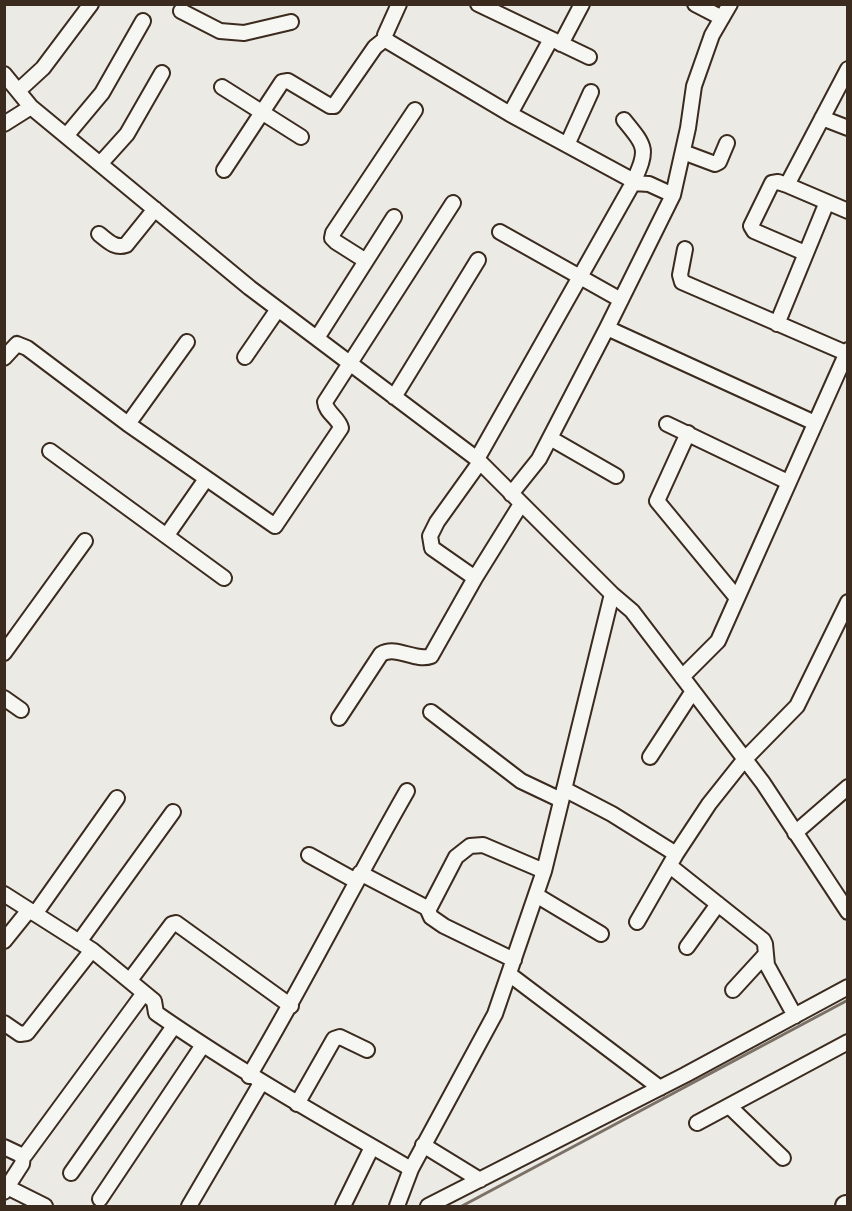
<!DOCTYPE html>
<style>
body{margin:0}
#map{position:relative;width:852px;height:1211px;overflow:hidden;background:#ebeae5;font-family:Sriracha,sans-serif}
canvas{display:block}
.frame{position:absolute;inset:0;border:6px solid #3b2a1e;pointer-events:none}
</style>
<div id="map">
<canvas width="852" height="1211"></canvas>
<div class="frame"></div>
</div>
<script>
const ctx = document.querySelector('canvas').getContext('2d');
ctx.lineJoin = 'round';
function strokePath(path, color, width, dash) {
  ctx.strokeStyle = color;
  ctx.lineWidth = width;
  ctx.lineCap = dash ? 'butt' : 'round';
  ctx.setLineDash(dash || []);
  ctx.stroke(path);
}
strokePath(new Path2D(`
 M462,1206L848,1000`), '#7c7167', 3);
const minor = new Path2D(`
 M399,4L385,35V39L389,42L510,114L630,179L633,183L477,459
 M478,4L589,57
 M695,4L722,18
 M181,11L220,31L244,33L291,22
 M561,44L582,4
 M4,74L31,107L250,288L477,459L612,594L632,611L763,783L848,912
 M222,87L301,137
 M18,91L43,68L91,4
 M510,114L551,39
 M822,118L848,128
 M624,120C647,148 648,149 633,183L649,184L673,195
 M4,124L31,107
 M66,136L102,93L143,21
 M567,145L591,92
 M683,152L715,164L719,162L727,143
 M100,164L127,134L162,73
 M224,170L282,82L288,81L330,106H334L375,47L385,39
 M787,185L848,211
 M500,232L621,300
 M99,234C108,241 115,249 126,245L155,209
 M685,249L680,275L682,282L846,353
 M805,253L754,231L751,226L772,183L778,182L787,185L848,69
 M366,261L336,242L332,238L333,233L415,110
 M777,324L827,202
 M607,328L815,423
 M317,338L394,217
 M245,357L278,309
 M4,358L17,344L27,348L128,424L275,526L341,428C339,418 326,413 325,402L453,203
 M394,397L478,260
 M128,424L187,342
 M667,424L788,482
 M688,433L657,501L737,598
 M550,438L616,476
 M50,451L224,578
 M511,494L539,459L607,328L673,195L688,128L694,86L712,35L730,4
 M167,535L206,479
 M475,578L432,548L430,536L437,522L480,462
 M4,653L85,541
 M682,677L718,641L848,350
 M4,698L21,710
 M431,712L521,781L561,800
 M339,718L381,654C397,645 415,662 431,656L475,578L521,504
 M650,757L693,691
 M564,789L612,814L676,854
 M795,833L848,787
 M309,855L356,881
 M670,866L763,940L765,944L767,965L795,1016
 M360,873L427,908L430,907L456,857L470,846L483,845L544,871
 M4,894L92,950L154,1001L156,1013C238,1070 324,1119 411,1169
 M536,895L601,934
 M427,908L431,917L444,926L514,960
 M35,914L117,798
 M637,922L676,854L709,804L744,760L797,706L848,602
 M4,941L29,910
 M79,942L173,812
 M687,947L718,904
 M509,974L660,1088
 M130,980L172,924L176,923L291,1006
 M733,990L766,954
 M4,1023L20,1034L27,1033L92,950
 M249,1076C305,982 353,885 407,791
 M297,1104L334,1039L340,1037L367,1050
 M729,1106L783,1158
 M697,1123L848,1042
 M423,1145L480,1180
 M4,1147L21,1155H25L144,993
 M71,1173L174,1026
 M7,1187L45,1206
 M4,1192L22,1164L23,1156
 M100,1199L203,1045
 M189,1206L261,1083
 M343,1206L372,1147
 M397,1206L411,1169L495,1014L544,871L612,594
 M428,1206L685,1075L848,987`);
const highway = new Path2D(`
 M846,1206H848`);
strokePath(minor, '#3b2a1e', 18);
strokePath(highway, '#3b2a1e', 24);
strokePath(minor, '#f6f6f2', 14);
strokePath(highway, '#f6f6f2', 20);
</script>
